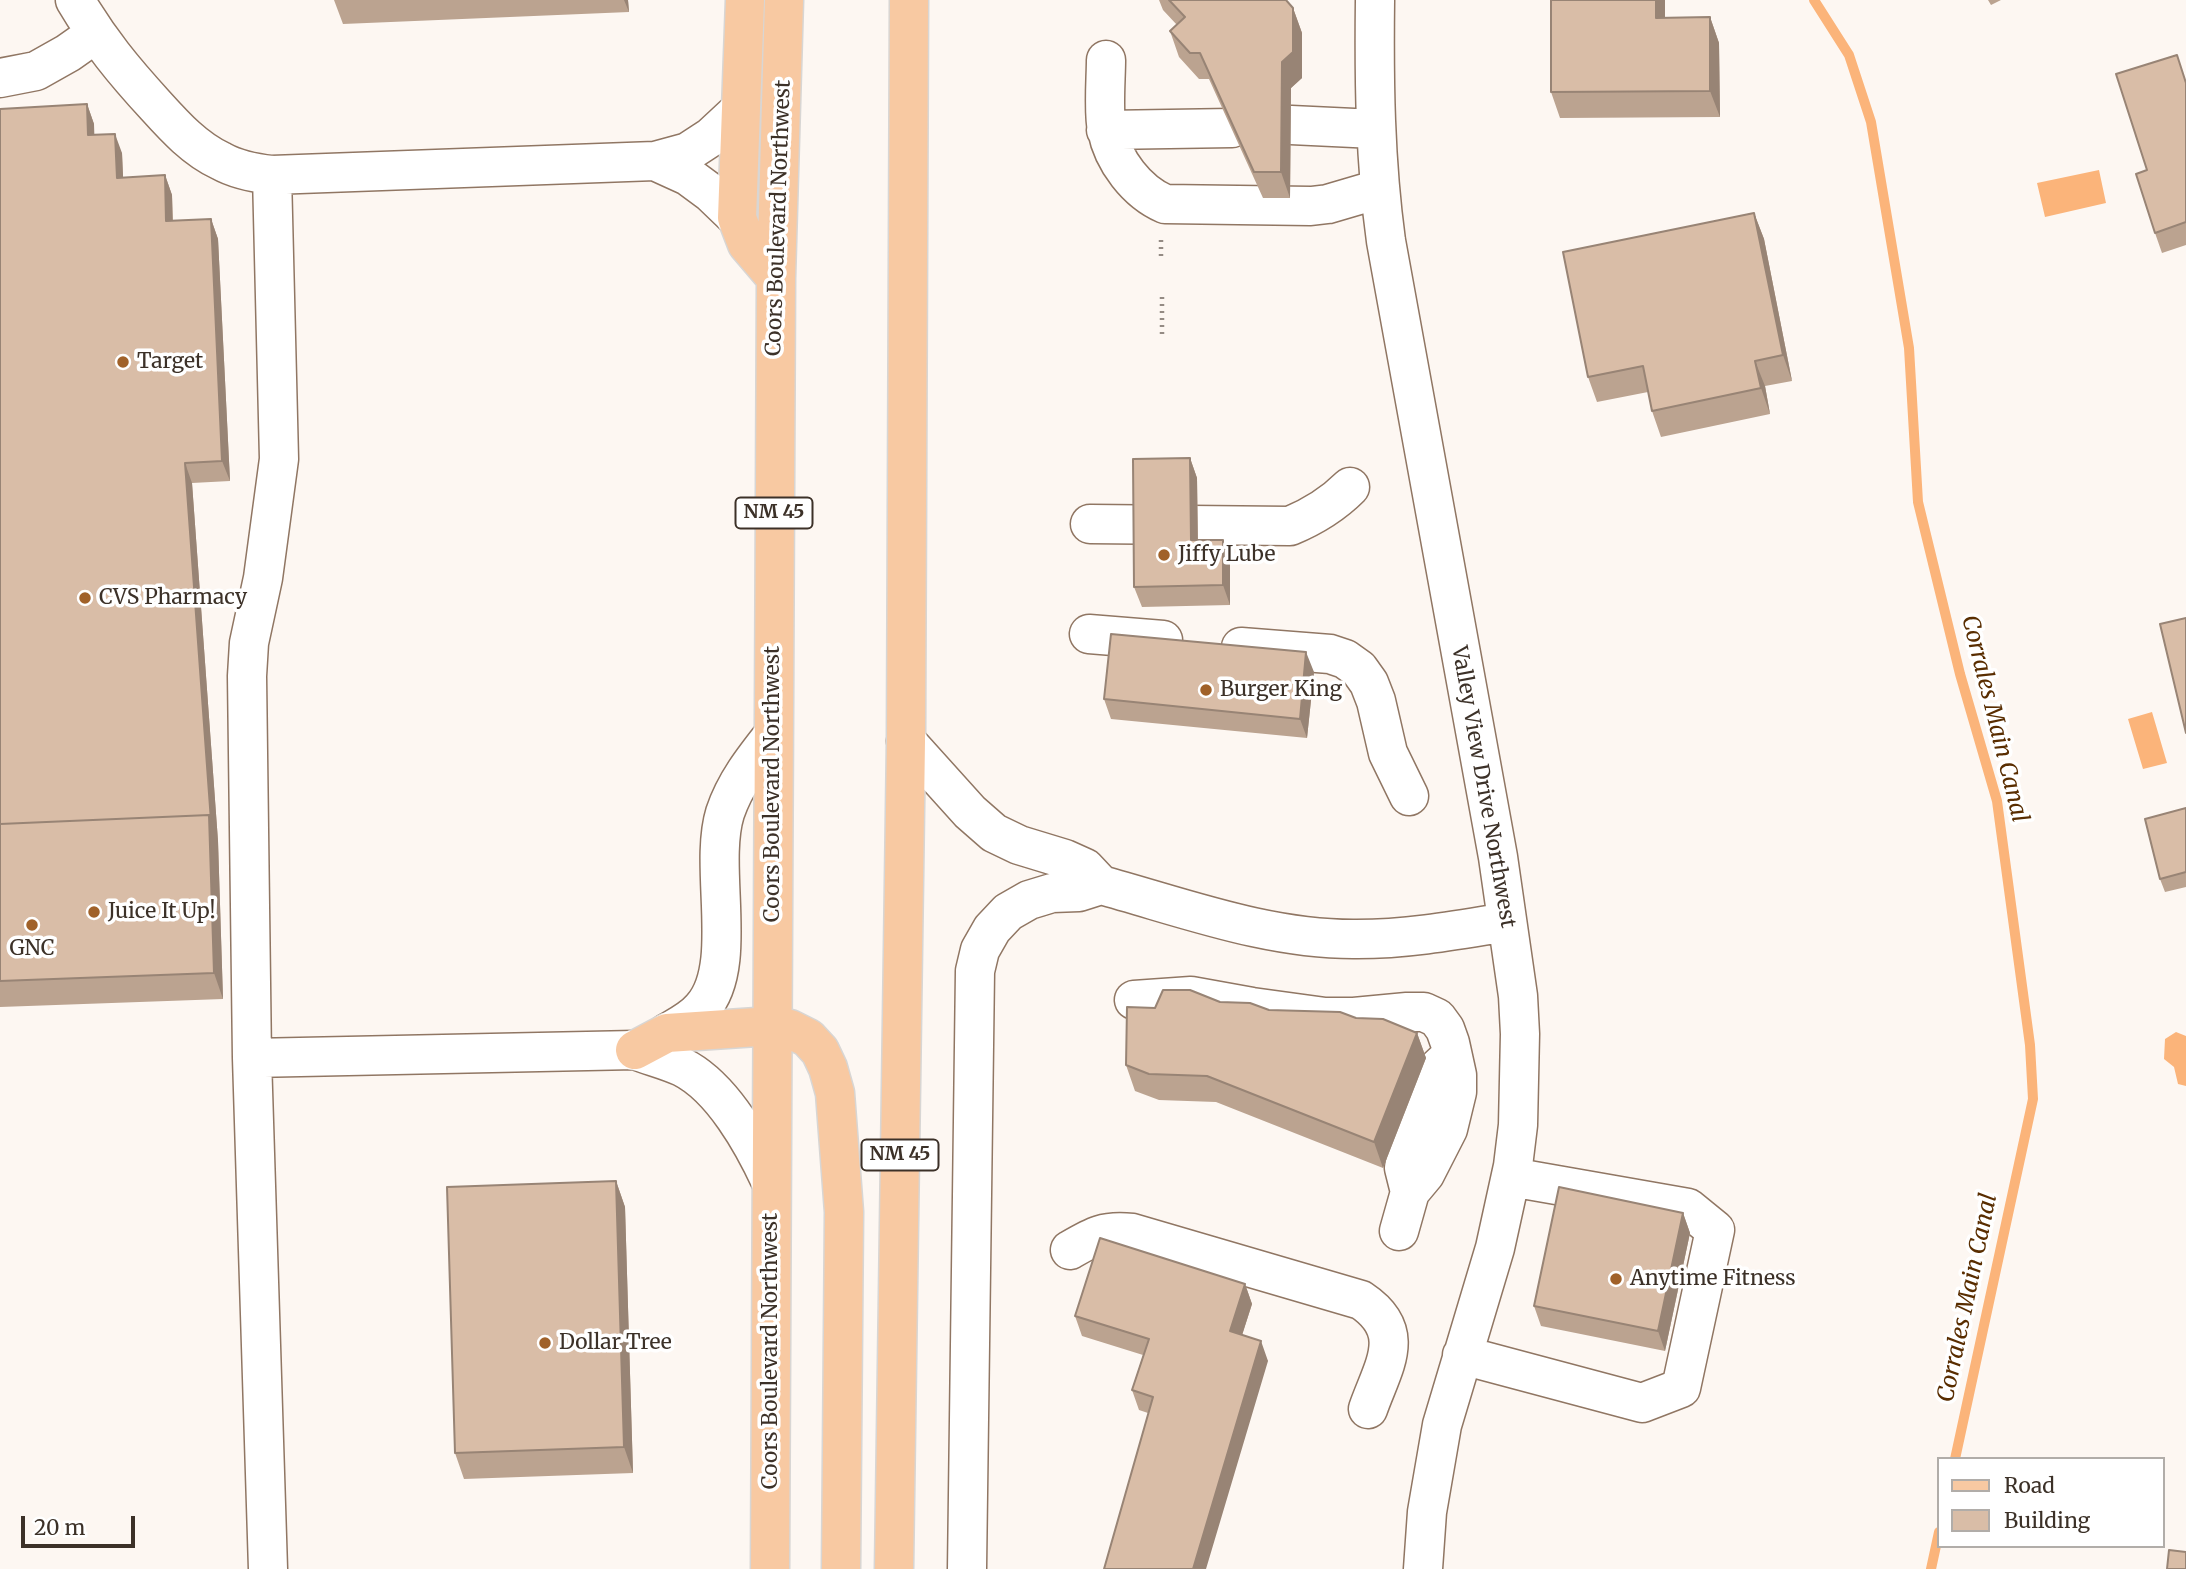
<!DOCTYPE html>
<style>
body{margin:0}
#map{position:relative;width:2186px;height:1569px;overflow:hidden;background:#fdf7f2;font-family:Merriweather,serif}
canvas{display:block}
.legend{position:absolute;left:1937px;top:1457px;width:228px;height:91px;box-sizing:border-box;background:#fff;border:2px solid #b1ada9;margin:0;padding:9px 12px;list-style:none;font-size:21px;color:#3c3128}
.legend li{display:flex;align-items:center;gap:14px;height:35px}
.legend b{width:35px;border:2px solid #b1ada9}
.scale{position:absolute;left:21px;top:1516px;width:114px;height:32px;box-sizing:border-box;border:4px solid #3c3128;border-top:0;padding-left:9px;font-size:21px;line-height:24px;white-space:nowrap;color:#3c3128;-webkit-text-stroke:5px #fff;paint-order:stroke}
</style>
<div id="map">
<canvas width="2186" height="1569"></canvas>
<ul class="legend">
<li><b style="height:9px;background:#f8c9a2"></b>Road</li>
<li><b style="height:19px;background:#d9bda7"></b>Building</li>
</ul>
<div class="scale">20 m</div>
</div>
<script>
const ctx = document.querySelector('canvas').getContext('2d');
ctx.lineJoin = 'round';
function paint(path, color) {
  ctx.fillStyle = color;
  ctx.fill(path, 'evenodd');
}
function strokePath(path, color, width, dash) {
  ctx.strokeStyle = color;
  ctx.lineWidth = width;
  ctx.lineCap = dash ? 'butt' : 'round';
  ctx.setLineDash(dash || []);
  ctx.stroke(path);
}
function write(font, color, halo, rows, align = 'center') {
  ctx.font = font + ' Merriweather,serif';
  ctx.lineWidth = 7;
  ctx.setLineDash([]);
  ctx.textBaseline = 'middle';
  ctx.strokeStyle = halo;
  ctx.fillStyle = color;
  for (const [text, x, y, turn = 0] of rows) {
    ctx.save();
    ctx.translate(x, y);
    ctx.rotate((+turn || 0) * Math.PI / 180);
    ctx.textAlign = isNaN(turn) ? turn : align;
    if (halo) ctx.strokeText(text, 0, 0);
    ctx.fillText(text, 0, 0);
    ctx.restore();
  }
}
paint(new Path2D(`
 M2099,170L2106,203L2045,217L2037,183Z
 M2152,712L2167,763L2143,769L2128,719Z
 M2176,1032L2186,1036V1086L2178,1084L2174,1067L2164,1059L2165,1039Z`), '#fbb47a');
strokePath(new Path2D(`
 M1814,0L1849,55L1871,122L1909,348L1918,502L1960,674L1997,801L2030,1045L2033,1099L1955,1459
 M1931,1569L1939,1532`), '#fbb47a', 10);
const minor = new Path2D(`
 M75,0C100,42 123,70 156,106C175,127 195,149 221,161C237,170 254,173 272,175L655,161L688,152L711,137L740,110
 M1375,0C1374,81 1375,161 1386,241L1498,857L1518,996L1520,1034L1518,1125L1513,1166L1495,1248L1442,1425L1427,1512L1423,1569
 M1106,60C1106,78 1103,114 1107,130C1113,161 1137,192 1165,204L1311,206L1328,204L1379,189
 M0,78L36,71L68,53L95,34
 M1291,125L1375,129
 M1106,130L1232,128
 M655,161L688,176L711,193L737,218
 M1090,524L1290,526C1314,516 1332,505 1350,487
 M1089,634L1163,640
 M1241,647L1330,654L1345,659L1359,669L1369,683L1376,701L1388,753L1409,796
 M906,741L970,812L994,833L1019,845L1065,859L1085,868L1101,885C1185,908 1269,940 1357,939C1408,939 1458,930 1507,922
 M1134,1000L1191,996L1252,1007L1325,1017H1354L1407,1012H1424L1437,1018L1445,1029L1450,1043L1457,1075V1092L1448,1129L1425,1174L1410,1192L1399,1231
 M667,1033C679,1026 693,1019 702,1008C740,966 708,868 725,813C735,783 754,759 773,735
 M252,1058L635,1050C650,1056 667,1060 682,1067C722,1087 753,1143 771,1182
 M1410,1192L1404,1168L1408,1146L1426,1085L1437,1069L1452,1055
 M1070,1250C1094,1236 1104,1230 1132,1233L1361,1300C1409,1332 1383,1366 1368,1409
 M1462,1355L1642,1403L1681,1388L1715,1230L1688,1208L1511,1177
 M268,1569L252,1058L247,676L249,643L263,578L279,459L272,175
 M967,1569L975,971L980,950L992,929L1008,912L1029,900L1052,893L1079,892L1101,885`);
const major = new Path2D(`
 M745,0L737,218L747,244L776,278
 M635,1050L667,1033L772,1026L790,1029L808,1038L820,1051L828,1068L835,1093L844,1212L841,1569
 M770,1569L776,278L784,0
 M894,1569L906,741L909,0`);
strokePath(minor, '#907663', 41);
strokePath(major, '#d8d6d4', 41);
strokePath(new Path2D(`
 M1161,240V256
 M1162,297V336`), '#948b84', 4.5, [2, 5]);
strokePath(minor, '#fff', 38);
strokePath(major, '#f8c9a2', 38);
paint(new Path2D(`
 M334,0H628L629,12L343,24Z
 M1159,0H1286L1293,8L1302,33V78L1291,88L1290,198H1263L1209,79H1199L1179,57L1170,31L1177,25L1163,10Z
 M1551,0H1665V18L1710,17L1719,43L1720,117L1560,118L1551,92Z
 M1988,0H2001L1991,5Z
 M2186,81V245L2162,253L2155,233L2147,170Z
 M87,104L94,124V134L122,153L123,178L165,175L172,195L173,221L211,219L218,239L230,481L192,483L218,841L223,999L0,1007V109Z
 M1754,213L1764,239L1792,381L1765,386L1770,414L1661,437L1652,411L1648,392L1597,402L1588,377Z
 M1190,458L1197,478L1198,540L1230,560V605L1142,607L1134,587Z
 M1314,672L1307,738L1111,719L1104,699Z
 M2186,808V887L2165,892L2160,879Z
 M1220,1002L1269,1010L1356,1018L1417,1033L1426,1058L1383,1168L1216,1102L1159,1100L1135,1091L1126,1065L1155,1008Z
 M616,1181L625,1207L633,1473L464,1479L455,1453Z
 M1683,1213L1690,1233L1665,1351L1541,1326L1534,1306Z
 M1245,1284L1252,1304L1242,1335L1268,1361L1148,1413L1139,1410L1132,1390L1143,1355L1082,1336L1075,1316Z`), '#bba390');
paint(new Path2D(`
 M624,0H628L629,12Z
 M1656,0H1665V44L1656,18Z
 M1293,8L1302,33V78L1291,88L1290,198L1281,172L1282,62Z
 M1710,17L1719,43L1720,117L1710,91Z
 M87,104L94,124L95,155L88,135Z
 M115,134L122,153L124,198L117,178Z
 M165,175L172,195L173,241L166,221Z
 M1754,213L1764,239L1792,381L1783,355Z
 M211,219L218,239L230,481L222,461Z
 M1755,361L1765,386L1770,414L1761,388Z
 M1190,458L1197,478L1198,560L1191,540Z
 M185,463L192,483L218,841L223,999L214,973Z
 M1223,540L1230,560V605L1223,585Z
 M1306,652L1314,672L1307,738L1300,719Z
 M1417,1033L1426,1058L1383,1168L1374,1142Z
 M616,1181L625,1207L633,1473L624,1447Z
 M1683,1213L1690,1233L1665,1351L1658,1331Z
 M1245,1284L1252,1304L1237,1351L1230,1331Z
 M1261,1341L1268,1361L1206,1569H1193Z`), '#988475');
const building = new Path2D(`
 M1169,0H1286L1293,8V52L1282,62L1281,172H1254L1200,53H1190L1170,31L1185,17Z
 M1551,0H1656V18L1710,17V91L1551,92Z
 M2177,55L2186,83V222L2155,233L2136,174L2147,170L2116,74Z
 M87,104L88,135L115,134L117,178L165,175L166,221L211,219L222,461L185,463L211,821L209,815L0,824V109Z
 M1754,213L1783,355L1755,361L1761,388L1652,411L1643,366L1588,377L1563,252Z
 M1190,458L1191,540H1223V585L1134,587L1133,459Z
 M2186,618V733L2160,624Z
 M1111,634L1306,652L1300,719L1104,699Z
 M2186,808V872L2160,879L2145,819Z
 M209,815L214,973L0,981V824Z
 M1163,990H1190L1220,1002L1250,1003L1269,1010L1340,1012L1356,1018L1383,1019L1417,1033L1374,1142L1207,1076L1149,1074L1126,1065L1127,1007L1155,1008Z
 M616,1181L624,1447L455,1453L447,1187Z
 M1559,1187L1683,1213L1658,1331L1534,1306Z
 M1100,1238L1245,1284L1230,1331L1261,1341L1193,1569H1104L1153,1397L1132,1390L1149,1339L1075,1316Z
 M2169,1550L2186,1552V1569H2167Z`);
paint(building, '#d9bda7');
strokePath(building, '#988475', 2);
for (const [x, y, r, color] of [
 [123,362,7,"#a06129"],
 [1164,555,7,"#a06129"],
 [85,598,7,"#a06129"],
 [1206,690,7,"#a06129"],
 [94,912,7,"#a06129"],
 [32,925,7,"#a06129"],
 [1616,1279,7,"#a06129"],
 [545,1343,7,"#a06129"]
]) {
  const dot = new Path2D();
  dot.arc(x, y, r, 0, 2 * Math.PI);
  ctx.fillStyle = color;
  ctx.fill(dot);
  strokePath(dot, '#fff', 2.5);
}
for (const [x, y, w] of [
 [774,513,77],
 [900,1155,77]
]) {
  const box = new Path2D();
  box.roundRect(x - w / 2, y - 15.5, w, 31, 5);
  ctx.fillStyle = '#fff';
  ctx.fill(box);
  strokePath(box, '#3c3128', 2);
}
write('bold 19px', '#3c3128', null, [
 ["NM 45",774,513],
 ["NM 45",900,1155]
]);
write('21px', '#3c3128', '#fff', [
 ["Coors Boulevard Northwest",779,218,-88],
 ["Coors Boulevard Northwest",773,784,-90],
 ["Valley View Drive Northwest",1483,787,80],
 ["Coors Boulevard Northwest",771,1351,-90]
]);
write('21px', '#3c3128', '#fff', [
 ["Target",137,362],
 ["Jiffy Lube",1178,555],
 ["CVS Pharmacy",99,598],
 ["Burger King",1220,690],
 ["Juice It Up!",108,912],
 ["GNC",32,949,"center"],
 ["Anytime Fitness",1630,1279],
 ["Dollar Tree",559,1343]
], 'left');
write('italic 23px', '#592d00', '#fff', [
 ["Corrales Main Canal",1994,719,76],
 ["Corrales Main Canal",1968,1298,-78]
]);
</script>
